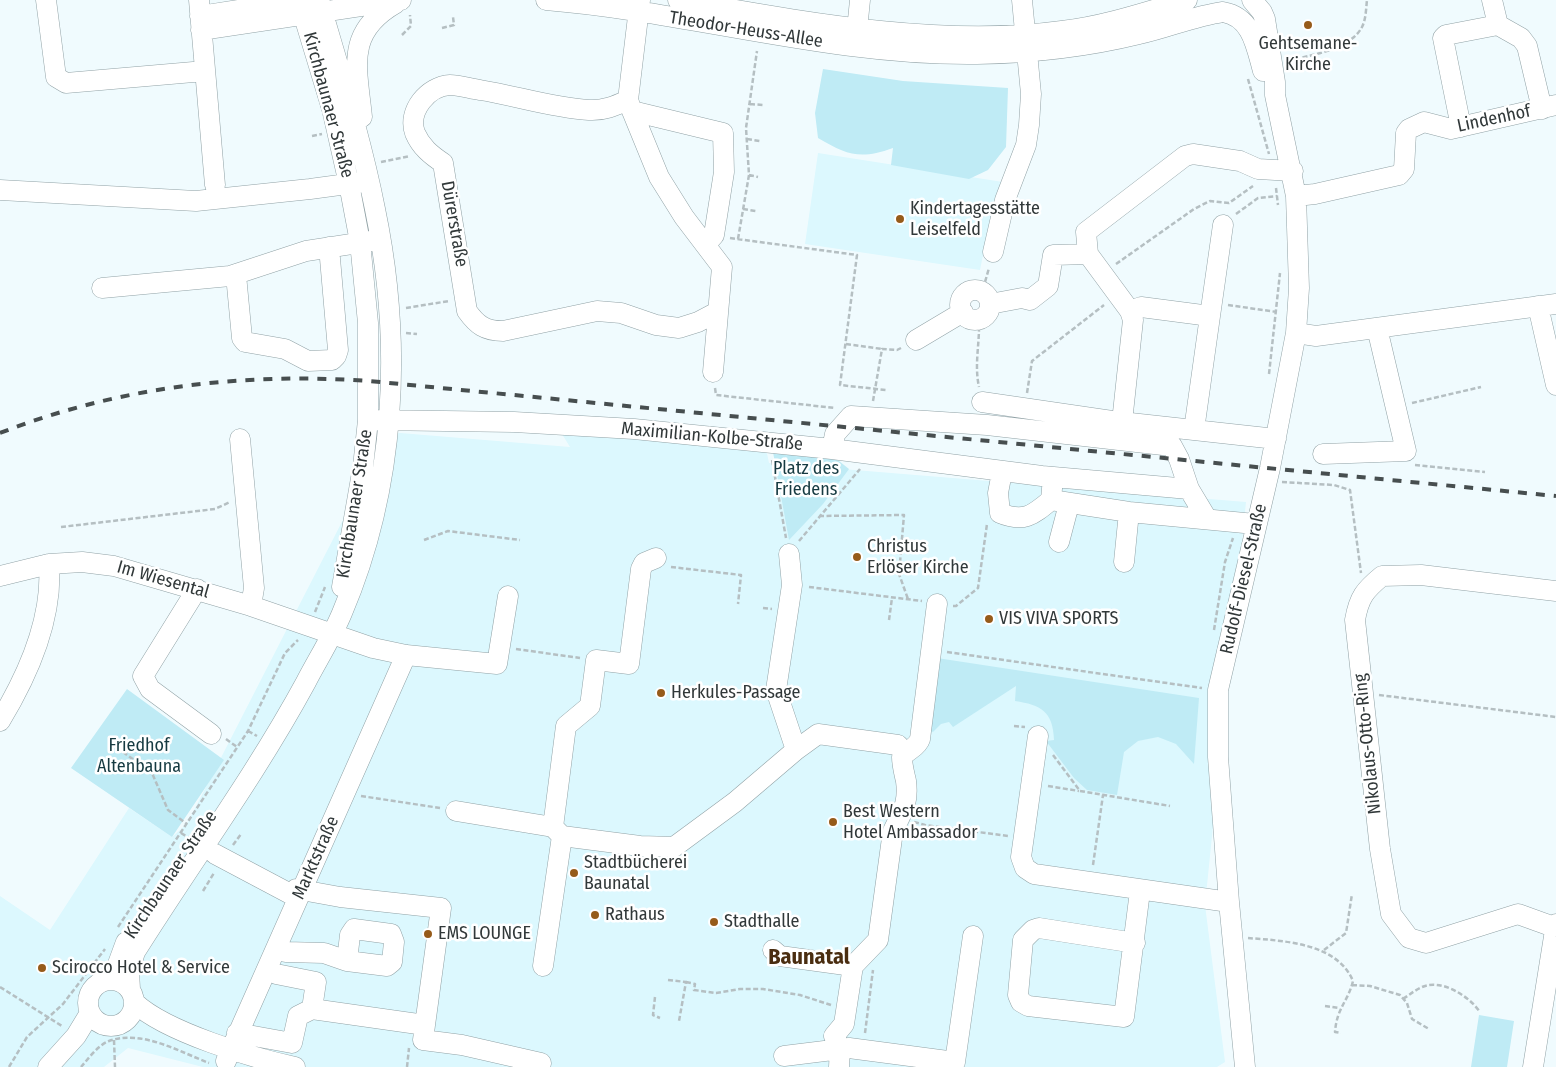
<!DOCTYPE html>
<meta charset="utf-8">
<style>
body{margin:0}
canvas{display:block;background:#f0fbfe}
</style>
<canvas width="1556" height="1067"></canvas>
<script>
const ctx = document.querySelector('canvas').getContext('2d');
ctx.lineJoin = 'round';
function paint(path, color) {
  ctx.fillStyle = color;
  ctx.fill(path, 'evenodd');
}
function strokePath(path, color, width, dash) {
  ctx.strokeStyle = color;
  ctx.lineWidth = width;
  ctx.lineCap = dash ? 'butt' : 'round';
  ctx.setLineDash(dash || []);
  ctx.stroke(path);
}
function write(font, color, halo, rows, align = 'center') {
  ctx.font = font + ' "Fira Sans Condensed",sans-serif';
  ctx.lineWidth = 5;
  ctx.setLineDash([]);
  ctx.textBaseline = 'middle';
  ctx.strokeStyle = halo;
  ctx.fillStyle = color;
  for (const [text, x, y, turn = 0] of rows) {
    ctx.save();
    ctx.translate(x, y);
    ctx.rotate((+turn || 0) * Math.PI / 180);
    ctx.textAlign = isNaN(turn) ? turn : align;
    if (halo) ctx.strokeText(text, 0, 0);
    ctx.fillText(text, 0, 0);
    ctx.restore();
  }
}
paint(new Path2D(`
 M818,153L1003,182L988,230L980,270L805,244Z
 M557,426L765,444L769,463L1246,502L1205,905L1225,1062L1217,1067H203L128,1048L104,1067H0V896L50,930L129,808L172,837L187,824L388,432L570,447Z`), '#dcf8fe');
paint(new Path2D(`
 M823,69L903,81L1008,88L1006,147L988,170L969,179L891,165L893,148C860,160 847,155 818,138L815,113Z
 M811,451L839,461L849,469L823,504L789,540L773,452Z
 M937,658L1199,698L1194,764L1176,744L1158,737L1138,741L1124,752L1117,795L1087,790L1074,778L1046,741L1054,740C1053,711 1041,705 1015,701L1016,686L953,727L949,722L941,724L933,732L923,727Z
 M127,689L224,760L172,837L71,768Z
 M1479,1015L1514,1021L1507,1067H1471Z`), '#bfebf5');
const minor = new Path2D(`
 M46,0L56,77L66,83L205,71
 M199,0L215,185
 M299,0L332,109L349,184L360,242L368,323V420L363,467L342,587
 M546,0C691,12 831,56 977,54C1031,53 1086,47 1139,34C1167,28 1194,16 1223,12C1252,17 1256,46 1263,71
 M640,0L628,100L632,111L659,177L684,217L722,267L713,372
 M678,0C800,21 939,48 1062,31C1105,26 1146,12 1187,0
 M1492,0L1498,25L1521,38L1527,46L1542,109
 M200,16L302,0
 M201,30L401,0
 M856,40L860,0
 M628,100C615,106 603,111 589,110C552,108 517,96 480,90C471,89 460,85 450,85C428,86 407,111 415,133C421,147 431,155 443,163L467,311C477,325 485,331 503,331L597,311L621,313L656,325L679,328L698,322L717,312
 M632,111L723,133L724,172L714,235L706,244
 M362,117C357,67 345,32 396,3
 M1461,127L1443,38L1446,35L1498,25
 M0,190L196,201L310,189L362,182
 M1296,196L1315,194L1399,175L1404,169L1406,133L1409,129L1424,122L1451,129L1556,105
 M993,252L1005,200L1026,145L1029,125L1031,94L1022,0
 M1088,254L1130,311L1133,320L1122,422
 M236,275L242,338L245,342L285,349L308,361L332,360L336,356L338,350L329,247
 M102,288L230,276L306,251L371,241
 M960 305a15 15 0 1 1 30 0a15 15 0 1 1-30 0Z
 M990,304L1022,298L1030,300L1048,286L1053,255L1088,254L1086,232L1185,156L1193,154L1240,161L1258,169L1293,171
 M1538,306L1556,385
 M1130,311L1141,307L1210,316L1223,225
 M1296,333L1316,336L1556,304
 M916,340L963,312
 M982,402L1112,421L1276,439
 M375,420L514,422L634,429L832,449L1042,476L1189,489
 M1194,430L1210,316
 M240,439L254,588L251,606
 M832,449L835,434L851,416L987,425L1172,446L1179,459L1189,489L1207,519
 M1323,454L1406,451L1377,328
 M1002,472L998,493L1000,513C1024,523 1033,515 1051,500
 M1053,477L1051,500L1129,512L1255,524
 M1059,542L1069,504
 M1124,562L1129,512
 M0,576L49,564L82,562L114,566L251,606L373,648L406,655L497,664L508,596
 M197,589L143,676L150,689L211,734
 M0,721C28,675 53,618 49,564
 M1038,736L1021,857L1025,868L1034,874L1229,902
 M796,750L818,734L898,745L905,753
 M456,811L553,827L562,836
 M553,827L566,726L590,706L596,660L629,664L641,569L644,563L656,558
 M562,836L640,846L674,847L735,802L796,750L776,690L792,585L789,554
 M215,854L298,898
 M1554,927L1518,914L1426,943L1409,938L1391,914L1380,849L1355,620C1359,597 1365,590 1382,576L1421,575L1556,591
 M1135,943L1039,928L1033,930L1023,940L1018,995L1021,1002L1028,1006L1124,1017L1140,891
 M277,948L286,952L324,953L347,961L387,966L392,962L394,942L391,934L354,929L350,935L347,961
 M773,950L780,956L853,966
 M543,966L562,836
 M276,974L316,982L312,1009L425,1025L441,908L340,897L296,889
 M88 1003a23 23 0 1 1 46 0a23 23 0 1 1-46 0Z
 M107,980L115,972L126,942
 M130,989L129,972L135,952C192,861 255,776 306,682C318,659 332,637 342,613C396,486 403,344 375,209C361,138 339,69 319,0
 M135,1003C166,1032 253,1058 295,1067
 M425,1025L423,1040L462,1045L541,1063
 M237,1033L292,1043L298,1016L312,1009
 M784,1056L849,1048L955,1062L973,936
 M226,1061L406,655
 M48,1067L76,1036L90,1013
 M839,1067L840,1048L834,1036L844,1024L853,966L878,940L893,831C902,812 909,804 906,781C904,772 902,765 902,757C908,749 917,748 920,739L937,604
 M1245,1067L1229,902L1218,757V690L1270,468L1296,333L1299,288L1296,196L1275,95V82L1265,19L1262,12L1252,0
 M1533,1067L1556,924`);
strokePath(minor, '#91a2a6', 21);
strokePath(new Path2D(`
 M442,28L454,25L453,17
 M402,35L411,26L410,15
 M1288,61C1310,55 1350,50 1362,27C1366,19 1366,9 1367,0
 M1248,79L1269,154
 M750,104L763,105
 M312,136L322,134
 M747,139L760,141
 M381,162L410,156
 M749,175L758,177
 M1276,188L1278,205
 M743,209L756,211
 M1236,214L1258,198L1277,196
 M730,238L857,255L840,385L886,390
 M738,239L749,175L746,128L757,51
 M1116,264L1194,209L1210,201L1229,203L1253,186
 M983,289L989,268
 M1228,305L1277,312
 M406,308L449,301
 M979,319C980,343 974,364 979,387
 M406,333L417,334
 M846,344L882,349
 M1269,374L1280,273
 M715,388L716,395L835,408
 M1027,393L1032,361L1104,305
 M873,401L882,349L897,350L901,348
 M1412,403L1481,387
 M772,460L786,538
 M1415,465L1485,472
 M1282,482L1334,485L1350,490L1361,573
 M819,516L904,515L899,574L908,599
 M61,527L215,509L230,502
 M424,540L448,531L520,540
 M799,541L860,469
 M671,567L741,575L738,604
 M809,587L922,601
 M953,606H956L978,588L987,524
 M763,608L772,609
 M315,612L325,587
 M889,620L892,598
 M1214,630L1225,562L1233,538
 M516,649L580,658
 M947,652L1202,688
 M1379,695L1556,717
 M1014,726L1025,727
 M248,731L257,736
 M226,739L237,747
 M123,752L152,773L168,810L187,824
 M1053,755L1080,791L1170,806
 M1048,786L1079,791
 M361,796L440,808
 M914,822L925,825L1008,836
 M181,833L191,839
 M233,845L241,834
 M1093,865L1103,795
 M203,891L214,873
 M118,927L248,731L285,653L298,640
 M1248,938C1285,941 1337,943 1353,981C1348,1002 1337,1007 1335,1032L1341,1033
 M1324,950L1346,933L1352,894
 M147,965L154,967
 M668,980L686,982L679,1021
 M686,982L695,984L694,990L716,993L740,989H763L800,995L831,1005
 M1352,985L1370,986L1400,995L1407,1003L1412,1019L1429,1029
 M0,987L62,1026
 M655,997L653,1015L660,1018
 M1403,999C1409,995 1414,991 1420,988C1440,977 1469,996 1480,1012
 M1325,1006L1339,1008
 M865,1033L873,970
 M114,1040L115,1067
 M9,1067L27,1037L63,1004L105,949
 M81,1067C89,1058 98,1045 109,1041C141,1029 180,1052 209,1063
 M407,1067L409,1048`), '#b5bfc2', 2.5, [5, 2.5]);
strokePath(minor, '#fff', 20);
strokePath(new Path2D(`
 M0,433C118,387 243,372 369,381L1556,496`), '#474e4f', 4, [9, 9]);
for (const [x, y, r, color] of [
 [1308,25,5,"#965b1a"],
 [900,219,5,"#965b1a"],
 [857,557,5,"#965b1a"],
 [989,619,5,"#965b1a"],
 [661,693,5,"#965b1a"],
 [833,822,5,"#965b1a"],
 [574,873,5,"#965b1a"],
 [595,915,5,"#965b1a"],
 [714,922,5,"#965b1a"],
 [428,934,5,"#965b1a"],
 [42,968,5,"#965b1a"]
]) {
  const dot = new Path2D();
  dot.arc(x, y, r, 0, 2 * Math.PI);
  ctx.fillStyle = color;
  ctx.fill(dot);
  strokePath(dot, '#fff', 2);
}
write('18px', '#313839', '#fff', [
 ["Theodor-Heuss-Allee",746,30,9],
 ["Kirchbaunaer Straße",328,105,75],
 ["Lindenhof",1494,119,-12],
 ["Dürerstraße",454,224,80],
 ["Maximilian-Kolbe-Straße",712,437,5],
 ["Kirchbaunaer Straße",355,504,-81],
 ["Rudolf-Diesel-Straße",1244,579,-77],
 ["Im Wiesental",163,580,16],
 ["Nikolaus-Otto-Ring",1368,744,-96],
 ["Marktstraße",316,858,-66],
 ["Kirchbaunaer Straße",171,875,-56]
]);
write('18px', '#313839', '#fff', [
 ["Gehtsemane-",1308,44,"center"],
 ["Kirche",1308,65,"center"],
 ["Kindertagesstätte",910,209],
 ["Leiselfeld",910,230],
 ["Christus",867,547],
 ["Erlöser Kirche",867,568],
 ["VIS VIVA SPORTS",999,619],
 ["Herkules-Passage",671,693],
 ["Best Western",843,812],
 ["Hotel Ambassador",843,833],
 ["Stadtbücherei",584,863],
 ["Baunatal",584,884],
 ["Rathaus",605,915],
 ["Stadthalle",724,922],
 ["EMS LOUNGE",438,934],
 ["Scirocco Hotel & Service",52,968]
], 'left');
write('18px', '#163a41', '#fff', [
 ["Platz des",806,469],
 ["Friedens",806,490],
 ["Friedhof",139,746],
 ["Altenbauna",139,767]
]);
write('bold 22px', '#4a2d10', '#fff', [
 ["Baunatal",809,958]
]);
</script>
